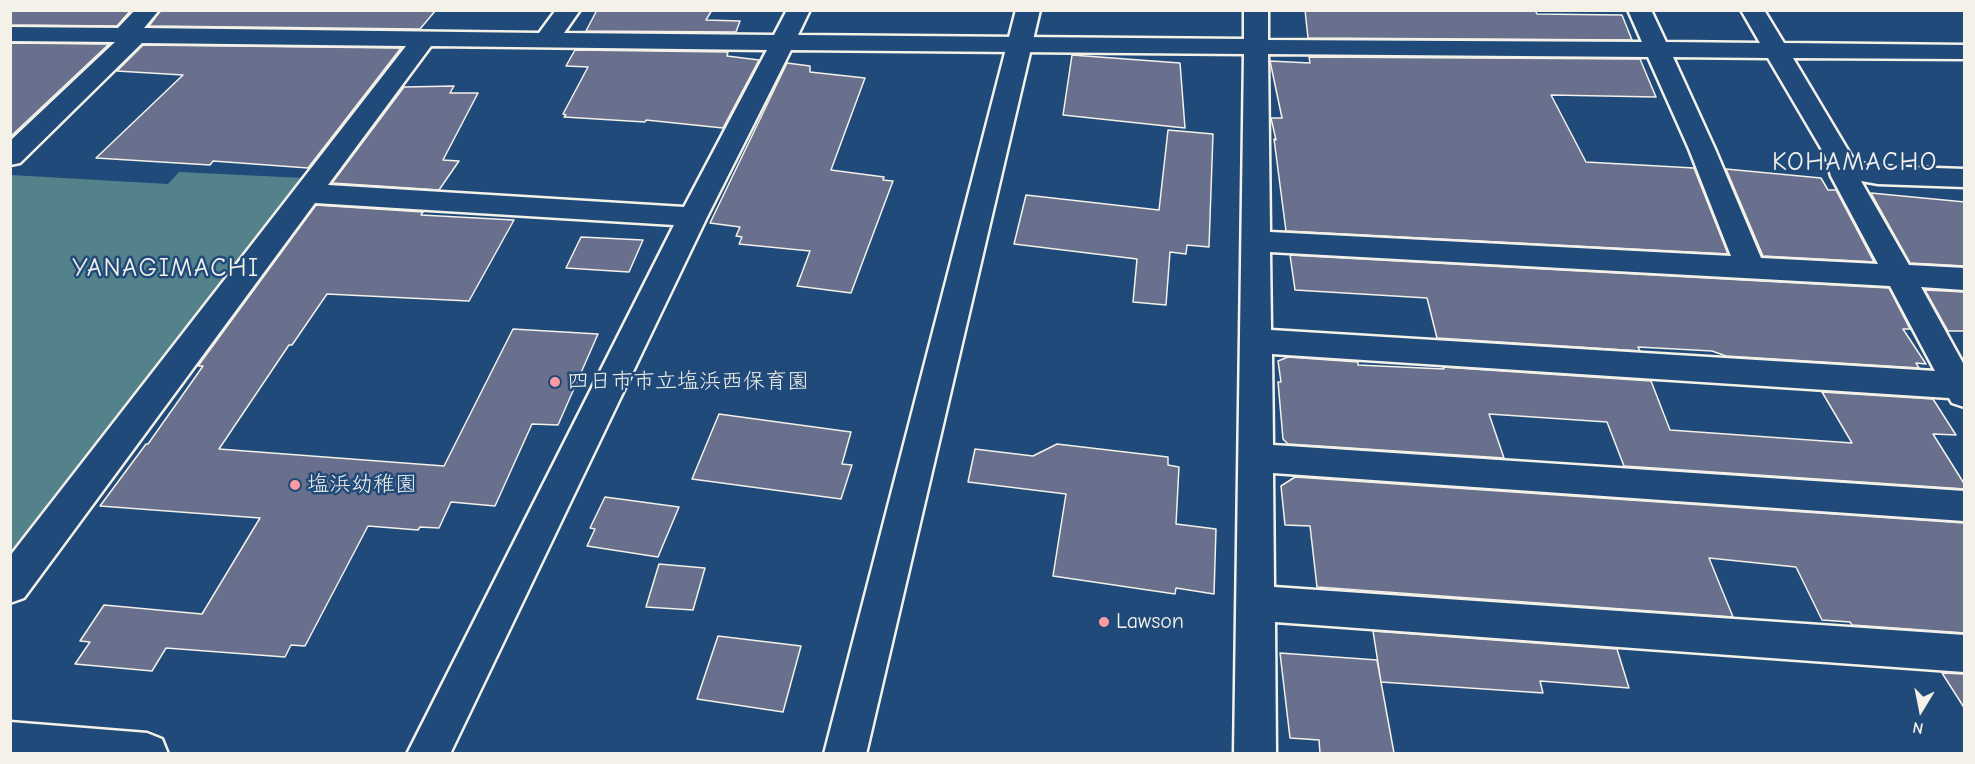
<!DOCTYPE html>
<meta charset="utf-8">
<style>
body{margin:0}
#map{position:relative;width:1975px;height:764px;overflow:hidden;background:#1f4a7a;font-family:"Comic Neue",sans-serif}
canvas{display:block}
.frame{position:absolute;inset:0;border:12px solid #f4f1e8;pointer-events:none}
.north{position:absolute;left:1891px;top:680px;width:60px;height:60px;-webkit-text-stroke:4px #1f4a7a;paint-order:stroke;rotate:190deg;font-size:16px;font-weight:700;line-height:24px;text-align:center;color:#f4f1e8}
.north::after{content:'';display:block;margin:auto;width:21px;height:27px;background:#f4f1e8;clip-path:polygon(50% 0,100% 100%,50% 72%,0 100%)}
</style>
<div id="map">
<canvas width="1975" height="764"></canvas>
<div class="frame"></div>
<div class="north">N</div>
</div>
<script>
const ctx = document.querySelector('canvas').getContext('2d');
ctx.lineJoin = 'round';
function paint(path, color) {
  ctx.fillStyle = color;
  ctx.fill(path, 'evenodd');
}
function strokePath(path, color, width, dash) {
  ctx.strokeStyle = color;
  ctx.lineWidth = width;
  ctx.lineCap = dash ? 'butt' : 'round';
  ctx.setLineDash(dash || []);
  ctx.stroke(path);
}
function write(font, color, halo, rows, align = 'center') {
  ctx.font = font + ' "Comic Neue","Klee One",sans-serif';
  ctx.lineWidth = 5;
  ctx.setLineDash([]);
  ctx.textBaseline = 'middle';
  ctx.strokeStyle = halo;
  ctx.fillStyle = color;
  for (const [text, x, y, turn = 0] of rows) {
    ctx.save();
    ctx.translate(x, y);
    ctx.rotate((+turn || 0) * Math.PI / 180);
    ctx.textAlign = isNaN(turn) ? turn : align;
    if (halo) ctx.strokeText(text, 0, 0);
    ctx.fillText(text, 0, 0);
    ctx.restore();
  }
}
paint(new Path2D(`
 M179,172L304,178L11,562V175L168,184Z`), '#53828b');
const building = new Path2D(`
 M10,10H131L117,26L10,25Z
 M161,10H436L420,29L149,26Z
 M597,10H712L706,20L740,21L736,32L586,31Z
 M1305,10H1535L1537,14L1622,15L1632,40L1308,38Z
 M10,43L109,44L10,137Z
 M143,45L401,48L308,168L213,161L210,165L96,158L183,75L117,71Z
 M575,50L728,52L727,56L759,60L723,128L646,120L645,122L564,117L566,115L563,114L588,67L566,66Z
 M1072,55L1180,63L1185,128L1063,115Z
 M1309,57L1640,59L1656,97L1551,95L1586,162L1694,168L1728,254L1286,231L1274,139L1276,140L1271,118H1282L1270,61L1310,63Z
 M787,63L810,66V72L865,78L831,170L884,177L883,180L893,181L851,293L797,286L810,251L739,244L742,237L736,236L740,227L710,223Z
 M454,86L450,93H478L443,160L459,161L439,190L332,183L404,87Z
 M1168,130L1213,134L1209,247L1187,245L1186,254L1170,252L1166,305L1133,302L1137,259L1014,244L1026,195L1159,210Z
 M1726,169L1821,178L1828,190H1836L1874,262L1763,256Z
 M1871,193L1965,202V266L1910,263Z
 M316,205L423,212L421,215L514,220L469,301L327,294L292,345H289L219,449L444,466L513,329L598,334L558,425L532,424L495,506L451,502L439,528L420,527L418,530L368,526L305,646L291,645L285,657L166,648L152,671L75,664L90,642L80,641L104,605L202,614L260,518L100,506L146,444H148L203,366H198Z
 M581,237L643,240L629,272L566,268Z
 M1290,255L1889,288L1910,329H1903L1926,364L1916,363L1919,368L1726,356L1712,351L1638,347L1640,351L1437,338L1427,298L1295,290Z
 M1925,290L1965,292V331H1948Z
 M1288,357L1358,362V365L1444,369L1443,367L1651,381L1670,430L1852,443L1822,392L1933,399L1956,435L1933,434L1965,485V489L1624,466L1607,422L1489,414L1504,458L1288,444L1283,439L1278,382H1281L1278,361Z
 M719,414L851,432L842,464L852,465L841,499L692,479Z
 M1057,444L1168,457V465L1179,467L1176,524L1216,529L1214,594L1176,588L1175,594L1053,576L1066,494L968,482L975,449L1033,456Z
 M1295,477L1965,523V633L1852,625L1850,622L1822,620L1796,567L1709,558L1733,617L1317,587L1310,526L1285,525L1281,486Z
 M605,497L679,507L658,557L587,546L595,529L590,528Z
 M659,564L705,568L693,610L646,607Z
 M1373,631L1617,649L1629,688L1540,681L1543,693L1381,682Z
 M718,636L801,646L783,712L697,699Z
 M1280,653L1377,660L1394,753H1320L1319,740L1290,738Z
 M1942,673L1965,674V709Z`);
paint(building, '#69708e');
strokePath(building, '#f4f1e8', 1.5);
const street = new Path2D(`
 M135,10H159L144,28L539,33L556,10H580L564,33L774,35L787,10H810L798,35L1244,39V10H1268V40L1642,42L1628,10H1651L1666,42L1760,43L1741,10H1764L1784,43L1964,45V59L1793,58L1855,162L1878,166L1964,169V187L1878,184L1861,181L1909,265L1964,268V290L1921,287L1964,365V407L1952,403L1949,398L1272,354L1273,445L1964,491V521L1273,473L1274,587L1964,635V672L1275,622L1276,754H1234L1244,54L791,50L707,217L450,754H407L674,225L315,203L24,598L10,603V556L406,46L142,43L20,163L10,165V141L115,42L10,41V27L118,28ZM431,46L767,50L684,207L328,185ZM1268,54L1648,57L1689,149L1731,256L1270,232ZM1673,57L1768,58L1825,155L1831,176L1878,264L1761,258L1715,149ZM1270,252L1890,286L1935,371L1271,330Z`);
const secondary = new Path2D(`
 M1016,10H1040L866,754H824Z
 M10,722L147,733L162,739L168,754H10Z`);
strokePath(street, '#f4f1e8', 5);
strokePath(secondary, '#f4f1e8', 5);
paint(street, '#1f4a7a');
paint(secondary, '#1f4a7a');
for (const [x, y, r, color] of [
 [555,382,6,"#ff9aa2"],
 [295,485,6,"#ff9aa2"],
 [1104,622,6,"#ff9aa2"]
]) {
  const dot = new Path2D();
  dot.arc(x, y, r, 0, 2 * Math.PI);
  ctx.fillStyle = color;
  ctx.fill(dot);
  strokePath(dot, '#1f4a7a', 2);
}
write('22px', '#f4f1e8', '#1f4a7a', [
 ["四日市市立塩浜西保育園",567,382],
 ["塩浜幼稚園",307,485],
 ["Lawson",1116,622]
], 'left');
ctx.letterSpacing = '1.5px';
write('26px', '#f4f1e8', '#1f4a7a', [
 ["KOHAMACHO",1855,163],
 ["YANAGIMACHI",166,269]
]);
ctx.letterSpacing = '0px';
</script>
